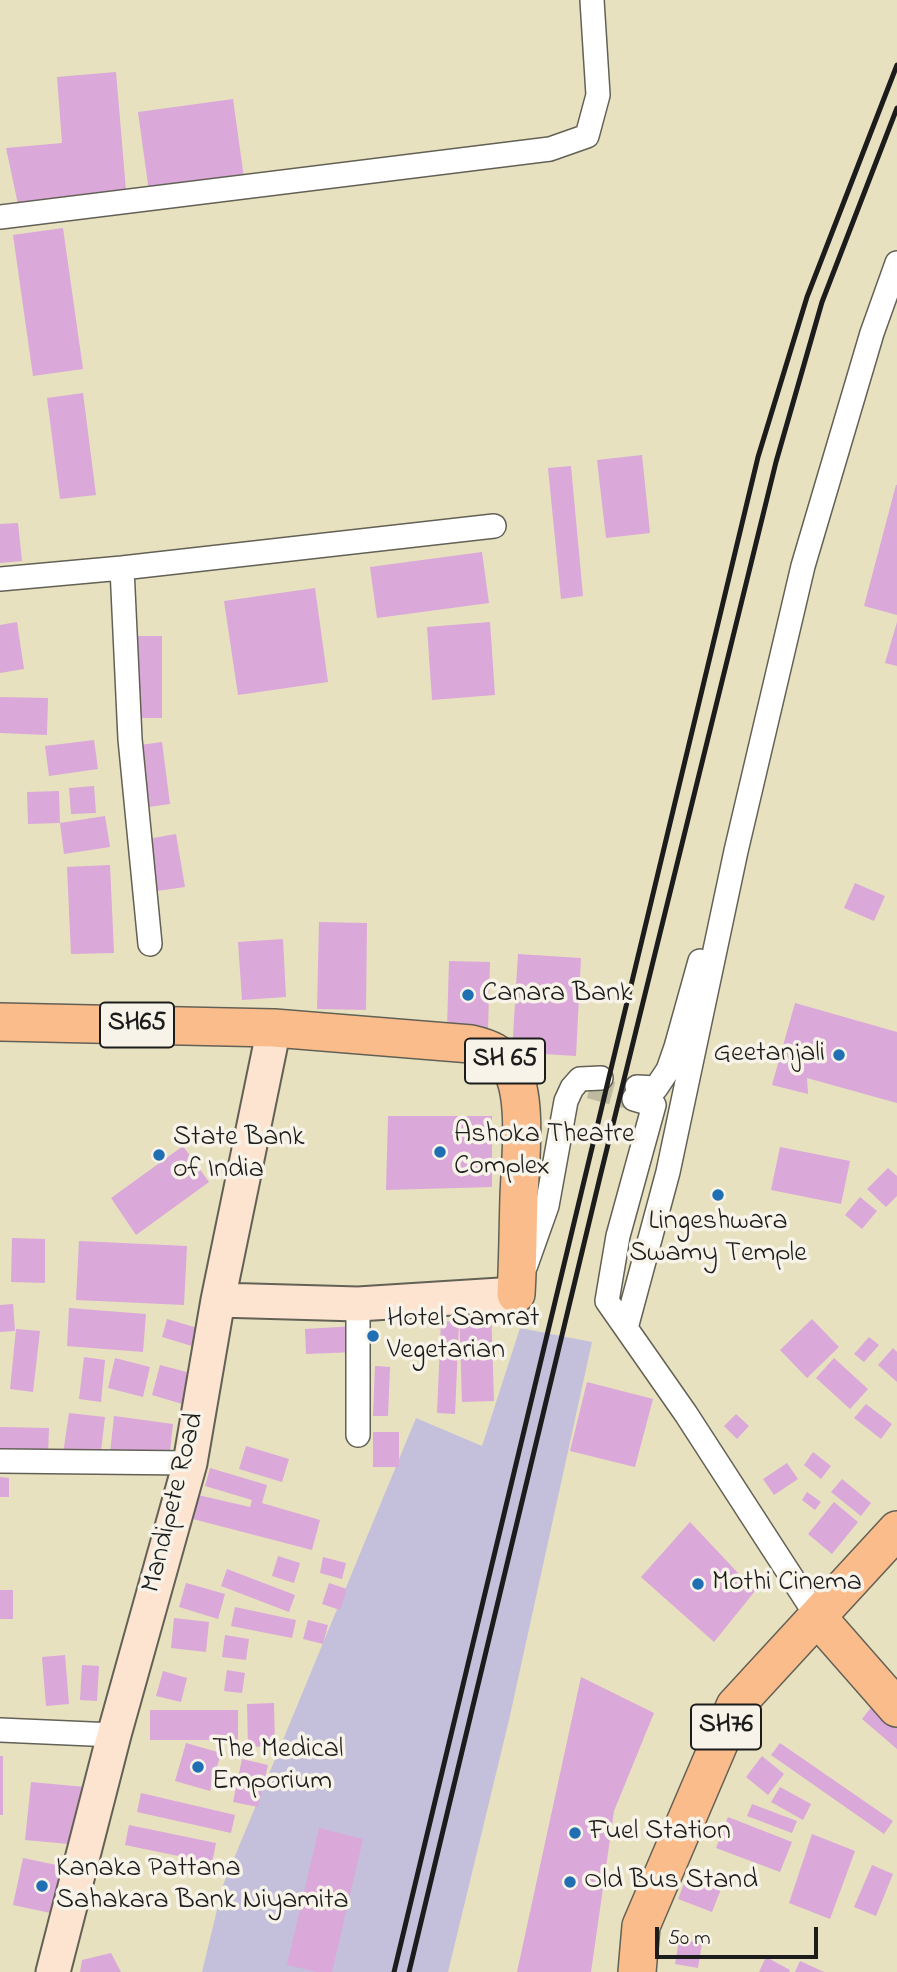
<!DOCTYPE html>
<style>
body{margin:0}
#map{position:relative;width:897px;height:1972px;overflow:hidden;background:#e7e1c0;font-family:"Indie Flower",sans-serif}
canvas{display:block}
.scale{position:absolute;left:655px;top:1927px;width:163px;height:32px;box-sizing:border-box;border:4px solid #1c1c1c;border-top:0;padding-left:9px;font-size:21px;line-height:24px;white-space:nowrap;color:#1c1c1c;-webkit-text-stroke:5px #f7f3e8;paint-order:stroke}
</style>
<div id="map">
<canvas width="897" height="1972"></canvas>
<div class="scale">50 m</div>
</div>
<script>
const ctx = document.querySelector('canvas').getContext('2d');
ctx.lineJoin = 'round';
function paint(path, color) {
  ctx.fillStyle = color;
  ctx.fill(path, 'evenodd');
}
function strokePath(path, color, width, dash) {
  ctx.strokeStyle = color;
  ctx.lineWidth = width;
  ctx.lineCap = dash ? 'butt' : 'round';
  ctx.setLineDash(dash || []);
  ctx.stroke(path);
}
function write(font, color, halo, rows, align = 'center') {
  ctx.font = font + ' "Indie Flower",sans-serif';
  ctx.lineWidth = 7;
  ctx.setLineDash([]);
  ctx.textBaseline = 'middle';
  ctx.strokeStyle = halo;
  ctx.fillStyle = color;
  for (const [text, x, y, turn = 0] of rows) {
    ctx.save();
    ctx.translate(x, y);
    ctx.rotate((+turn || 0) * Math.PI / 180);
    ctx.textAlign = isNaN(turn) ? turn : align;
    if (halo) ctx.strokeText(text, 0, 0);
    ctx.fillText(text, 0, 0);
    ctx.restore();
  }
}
paint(new Path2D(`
 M520,1328L592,1342L509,1720L448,1972H202L223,1885L416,1418L482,1446Z`), '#c4c0db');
paint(new Path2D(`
 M116,72L127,202L19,209L6,148L62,143L57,77Z
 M233,99L245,185L150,199L138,112Z
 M63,228L83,369L33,376L13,235Z
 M83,393L96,495L60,499L47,398Z
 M642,455L650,533L606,538L597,460Z
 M571,466L583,596L561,599L548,468Z
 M896,485H897V615L864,606Z
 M18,523L22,561L0,563V524Z
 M482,552L489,603L377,618L370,567Z
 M315,588L328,682L238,695L224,601Z
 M17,622L24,669L0,673V625Z
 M490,622L495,695L432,700L427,627Z
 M897,622V666L885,663Z
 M130,636H162V718H130Z
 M0,697L48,698L47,735L0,733Z
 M94,740L98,769L49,776L45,746Z
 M162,742L170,804L141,808L133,746Z
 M94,786L96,813L71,814L69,788Z
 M59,791L60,823L105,816L110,847L64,854L60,823L28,824L27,792Z
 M176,834L185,887L150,892L142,840Z
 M110,865L114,953L71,954L67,867Z
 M855,883L885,896L874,921L844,908Z
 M319,922L367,923L366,1010L317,1009Z
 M283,939L286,997L242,1000L238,942Z
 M518,954L581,958L576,1056L512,1052Z
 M449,961L490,962L488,1029L447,1028Z
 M795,1003L897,1032V1103L807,1078L808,1094L772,1085Z
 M388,1116H492V1187L386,1190Z
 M183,1146L209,1182L136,1235L111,1198Z
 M780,1147L850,1161L841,1204L771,1190Z
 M888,1168L897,1176V1196L886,1207L867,1189Z
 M860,1197L877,1211L862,1229L845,1215Z
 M12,1238L45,1239V1283L11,1282Z
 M79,1241L187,1246L184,1305L76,1300Z
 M13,1304L15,1331L0,1332V1305Z
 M69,1308L146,1314L143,1352L67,1346Z
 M491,1308L494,1401L462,1402L459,1309Z
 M167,1319L201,1329L195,1347L162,1337Z
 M812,1319L839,1347L807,1378L780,1350Z
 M441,1321L459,1322L455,1414L437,1413Z
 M356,1326L357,1352L306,1354L305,1329Z
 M16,1329L40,1331L33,1392L10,1389Z
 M869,1337L879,1345L864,1362L854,1354Z
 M893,1348L897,1352V1382L878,1365Z
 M84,1357L105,1360L101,1402L79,1399Z
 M115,1358L150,1367L143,1397L108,1388Z
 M834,1358L868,1389L850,1409L816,1378Z
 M160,1365L198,1375L189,1406L152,1395Z
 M375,1366L390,1367L388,1416H373Z
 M587,1382L653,1399L635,1467L570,1451Z
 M866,1404L892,1424L881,1439L854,1418Z
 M69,1413L105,1417L100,1459L63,1454Z
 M736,1414L749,1426L737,1439L724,1426Z
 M114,1416L173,1424L169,1460L110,1453Z
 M0,1427L49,1428L48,1455L0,1453Z
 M373,1432H399V1467H373Z
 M246,1446L289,1459L282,1482L239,1469Z
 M813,1452L831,1466L821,1479L804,1465Z
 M787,1463L798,1479L774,1495L763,1479Z
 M210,1468L267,1485L262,1503L320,1520L312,1550L193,1519L198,1495L250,1507L252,1500L205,1486Z
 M0,1477L9,1478V1497H0Z
 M842,1479L871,1503L861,1516L831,1492Z
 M807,1492L821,1502L815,1510L802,1500Z
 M834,1502L858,1522L832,1554L808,1534Z
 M690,1522L755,1591L714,1642L641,1577Z
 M278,1556L300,1563L294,1583L272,1576Z
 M323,1557L346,1563L342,1579L320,1573Z
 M227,1569L295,1595L289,1612L221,1586Z
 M186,1583L225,1594L218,1619L179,1607Z
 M329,1583L347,1589L340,1610L322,1604Z
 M0,1590H13V1619H0Z
 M235,1607L296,1620L292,1638L231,1626Z
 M174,1618L209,1622L206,1652L171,1648Z
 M308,1620L328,1625L323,1644L303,1639Z
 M225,1635L249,1639L246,1660L222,1657Z
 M65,1655L69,1704L46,1706L42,1657Z
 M82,1665L99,1666L97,1701L80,1700Z
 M227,1670L245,1673L242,1693L224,1691Z
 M163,1671L187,1678L181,1702L156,1696Z
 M581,1677L654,1713L614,1811L591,1972H517Z
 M274,1703L275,1746L248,1747L247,1704Z
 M873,1705L897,1726V1749L862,1719Z
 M150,1710H238V1740H150Z
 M186,1743L221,1753L210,1791L175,1781Z
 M780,1743L893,1821L884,1834L771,1755Z
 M0,1756H3V1815H0Z
 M762,1756L784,1774L768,1795L746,1777Z
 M242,1759L268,1765L258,1807L233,1802Z
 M31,1782L85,1787L80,1845L25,1840Z
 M780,1787L811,1804L803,1820L771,1802Z
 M141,1793L235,1815L231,1833L137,1812Z
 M752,1804L797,1821L792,1833L747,1816Z
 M728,1817L792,1842L780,1872L716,1848Z
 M129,1825L216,1843L212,1863L125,1845Z
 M319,1828L363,1839L332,1972H317L287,1965Z
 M812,1834L855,1851L830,1919L789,1903Z
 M23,1858L71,1868L60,1915L13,1905Z
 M872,1865L893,1874L876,1916L854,1907Z
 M687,1876L721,1889L712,1912L678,1899Z
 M679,1940L702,1943L698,1968L675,1964Z
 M111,1953L121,1972H80L82,1960Z
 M766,1957L790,1970L789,1972H759Z
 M800,1961L824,1972H795Z`), '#daa8d9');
strokePath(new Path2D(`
 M590,1087L634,1099`), '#beba9f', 23, [23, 11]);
const street = new Path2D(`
 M0,217L550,149L587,136L598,95L592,0
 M122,568L130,739L150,944
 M0,579L122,568L494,526
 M637,1087L656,1088L668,1070L676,1047L700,961
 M634,1099L654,1105L618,1236L607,1301L686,1414L818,1618
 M526,1265L547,1206L566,1101L572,1088L580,1079L601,1078
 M626,1328L668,1172L736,851L803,566L872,333L897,263
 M358,1435V1304
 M0,1461L190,1463
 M0,1730L114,1735`);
const secondary = new Path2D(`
 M218,1300L358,1304L516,1294
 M53,1972L114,1735L190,1463L218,1300L274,1028`);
const primary = new Path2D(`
 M0,1022L274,1028L471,1044C488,1048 502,1053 511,1069C528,1097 520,1164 519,1197C518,1229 518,1262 516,1294
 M818,1618L897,1708
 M637,1972L641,1926L735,1706L897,1530`);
strokePath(street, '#636155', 26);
strokePath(secondary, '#636155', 37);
strokePath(primary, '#636155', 40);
strokePath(street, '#fff', 23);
strokePath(secondary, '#fde4d1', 33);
strokePath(primary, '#fabc8b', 37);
strokePath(new Path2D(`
 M394,1972L758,457L807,297L897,65
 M409,1972L600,1177L776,462L822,302L897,108`), '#1c1c1c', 5);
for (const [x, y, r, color] of [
 [468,995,7,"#1f6fb2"],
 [839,1055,7,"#1f6fb2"],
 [440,1152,7,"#1f6fb2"],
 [159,1155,7,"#1f6fb2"],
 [718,1195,7,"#1f6fb2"],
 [373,1336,7,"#1f6fb2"],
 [698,1584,7,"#1f6fb2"],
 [198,1767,7,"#1f6fb2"],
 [575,1833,7,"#1f6fb2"],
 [570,1882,7,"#1f6fb2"],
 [42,1886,7,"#1f6fb2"]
]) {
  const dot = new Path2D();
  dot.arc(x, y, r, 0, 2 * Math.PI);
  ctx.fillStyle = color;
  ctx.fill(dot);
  strokePath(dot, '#f7f3e8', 2.5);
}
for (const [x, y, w] of [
 [137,1025,74],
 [505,1061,80],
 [726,1727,70]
]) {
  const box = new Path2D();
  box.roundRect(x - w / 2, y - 22.5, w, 45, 5);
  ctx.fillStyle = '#f7f3e8';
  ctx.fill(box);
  strokePath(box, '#1c1c1c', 2);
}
write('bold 26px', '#1c1c1c', null, [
 ["SH65",137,1025],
 ["SH 65",505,1061],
 ["SH76",726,1727]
]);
write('28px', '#1c1c1c', '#f7f3e8', [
 ["Canara Bank",482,995],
 ["Geetanjali",825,1055,"right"],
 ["Ashoka Theatre",454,1136],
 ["Complex",454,1168],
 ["State Bank",173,1139],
 ["of India",173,1171],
 ["Lingeshwara",718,1223,"center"],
 ["Swamy Temple",718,1255,"center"],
 ["Hotel Samrat",387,1320],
 ["Vegetarian",387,1352],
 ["Mothi Cinema",712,1584],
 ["The Medical",212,1751],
 ["Emporium",212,1783],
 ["Fuel Station",589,1833],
 ["Kanaka Pattana",56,1870],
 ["Sahakara Bank Niyamita",56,1902],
 ["Old Bus Stand",584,1882]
], 'left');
write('28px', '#1c1c1c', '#f7f3e8', [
 ["Mandipete Road",175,1503,-76]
]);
</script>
